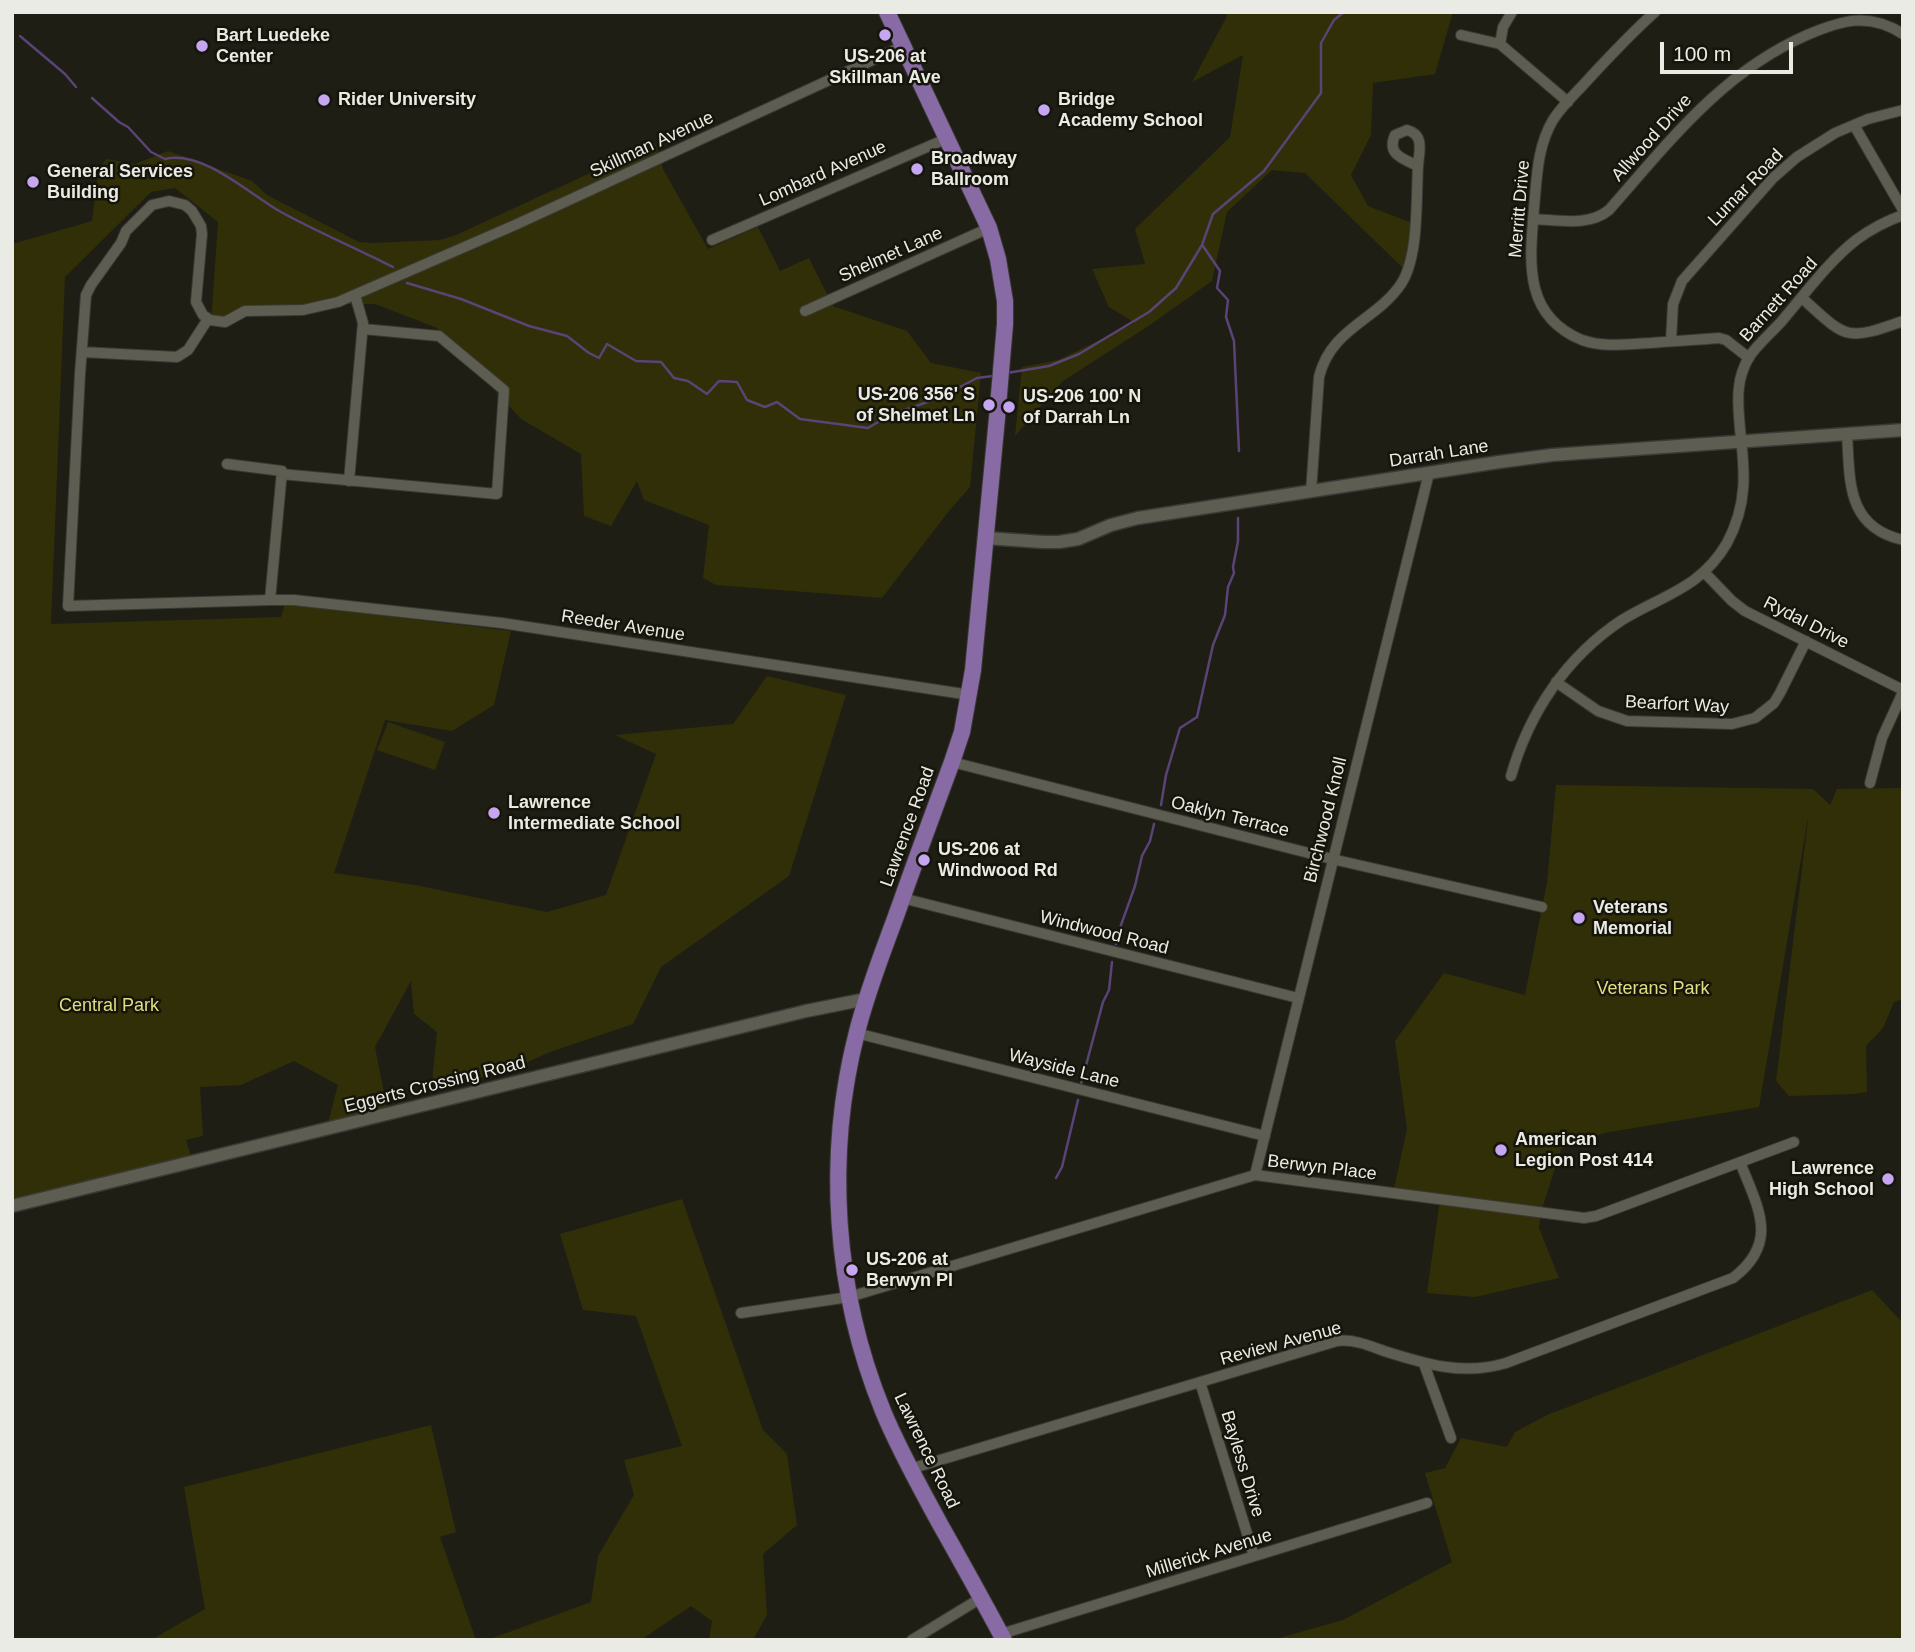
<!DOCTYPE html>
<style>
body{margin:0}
#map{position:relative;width:1915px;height:1652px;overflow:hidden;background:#1e1e15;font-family:Helvetica,sans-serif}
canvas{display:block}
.frame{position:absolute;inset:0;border:14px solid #ebebe5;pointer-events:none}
.scale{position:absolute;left:1660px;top:42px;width:133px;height:32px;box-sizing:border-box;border:4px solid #ebebe5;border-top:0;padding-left:9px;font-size:21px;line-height:24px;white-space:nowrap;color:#ebebe5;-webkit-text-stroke:5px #15150c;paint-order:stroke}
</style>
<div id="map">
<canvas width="1915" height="1652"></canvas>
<div class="frame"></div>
<div class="scale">100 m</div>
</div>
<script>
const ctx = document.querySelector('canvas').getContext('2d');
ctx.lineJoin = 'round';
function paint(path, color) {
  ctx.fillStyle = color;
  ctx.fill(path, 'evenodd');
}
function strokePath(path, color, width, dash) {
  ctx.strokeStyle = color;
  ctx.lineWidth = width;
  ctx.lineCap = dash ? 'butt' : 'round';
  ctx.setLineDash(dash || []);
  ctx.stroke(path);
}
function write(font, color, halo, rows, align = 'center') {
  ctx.font = font + ' Helvetica,sans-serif';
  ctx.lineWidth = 5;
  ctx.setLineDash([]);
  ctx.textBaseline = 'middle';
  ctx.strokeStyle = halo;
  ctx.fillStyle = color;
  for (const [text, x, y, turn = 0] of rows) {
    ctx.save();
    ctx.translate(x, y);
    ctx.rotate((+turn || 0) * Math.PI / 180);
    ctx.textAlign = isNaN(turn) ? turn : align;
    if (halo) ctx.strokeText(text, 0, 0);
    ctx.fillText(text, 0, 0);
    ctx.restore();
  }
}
paint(new Path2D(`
 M1224,12H1453L1435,74L1373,83L1371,135L1351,175L1368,206L1412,223L1409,274L1305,173L1272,170L1227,212L1212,281L1150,325L1063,381L1015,436L1022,367L1058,360L1135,323L1109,307L1092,269L1145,264L1135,229L1230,137L1243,55L1192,82L1227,16Z
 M655,143L663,169L708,249L758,227L780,271L809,258L833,306L907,331L931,363L981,373L970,487L949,511L882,598L716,585L703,578L709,525L644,500L637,481L611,526L584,516L581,454L521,419L437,328L375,304H337L211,322L218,222L175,188L151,192L65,277L51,624L281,617L285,604L511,631L494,705L452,731L385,720L334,873L415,885L547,912L606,895L656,754L615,735L733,724L767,676L846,695L789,876L661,967L633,1024L550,1052L515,1068L431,1092L437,1032L414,1014L411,981L375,1047L389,1118L325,1134L338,1085L294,1061L241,1085L200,1087L203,1136L186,1140L194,1166L12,1212V243H16L92,221L98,171L106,159L135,164L168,151L252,181L267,195L359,242L373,243L440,240L456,235Z
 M388,722L445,742L435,770L377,750Z
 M1556,785L1813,789L1830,805L1837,789L1903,788V999L1894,1002L1883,1028L1866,1046L1867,1092L1854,1094L1789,1096L1776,1081L1809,812L1759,1107L1604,1133L1561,1149L1541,1212L1539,1228L1559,1278L1475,1297L1427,1293L1440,1199L1393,1193L1407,1129L1395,1041L1444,973L1525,995L1547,882Z
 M682,1199L763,1430L787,1454L797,1525L763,1554L767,1615L753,1640H709L712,1621L691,1606L641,1640H487L591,1602L598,1556L634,1495L624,1460L682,1446L636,1316L583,1310L560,1234Z
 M1872,1290L1903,1323V1640H1272L1343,1620L1452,1562L1425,1473L1445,1468L1461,1438L1507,1447L1515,1432L1547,1415Z
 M431,1425L456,1532L440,1537L476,1640H151L205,1609L184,1487Z`), '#312f08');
strokePath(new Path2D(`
 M20,36L65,74L76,87
 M92,98L119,122L128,127L151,152L165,159C203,150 249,194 281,212C317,232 356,248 393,267
 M1203,246L1220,271L1217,288L1228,300L1226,317L1234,341L1239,451
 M407,283L461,299L529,326L567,336L589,353L599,358L607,344L636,361L661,362L674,378L688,381L707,394L719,381L737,382L747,400L765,407L777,402L800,419L868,428L890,415L939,398L977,378L993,376
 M1007,373L1049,366L1079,354L1149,312L1176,288L1202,245L1213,214L1264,171L1321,93V43L1334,20L1344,12
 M1161,805L1166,775L1180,728L1197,717L1213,645L1225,615L1228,587L1234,573L1233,567L1238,541V518
 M1116,944L1121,925L1135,886L1142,856L1150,841L1154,824
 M1081,1084L1103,1002L1109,990L1112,962
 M1056,1178L1062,1167L1078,1100`), '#5a4376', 2.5);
const minor = new Path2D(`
 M1655,12C1629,35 1607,59 1584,84C1573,96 1561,107 1553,120C1537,147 1537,177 1534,208C1530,260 1522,315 1582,340C1604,348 1628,344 1650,343C1673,341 1696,340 1719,338L1726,340L1749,358
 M1461,35L1500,44L1568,102
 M1500,44L1503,27L1512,12
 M1854,125L1903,210
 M1407,130C1425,135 1419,151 1418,166C1404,159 1386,155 1395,135Z
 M1533,219C1559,220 1588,227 1609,210C1669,142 1722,72 1807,35C1842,20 1869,12 1903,34
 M712,240L948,138
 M1802,298C1846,338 1845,342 1903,321
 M805,311L989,228
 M1671,341L1673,304L1682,281L1773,178L1797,157L1835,133L1868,119L1903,110
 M82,352L177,357L188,350L208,319
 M1847,434C1850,481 1846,527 1903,540
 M227,464L282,471L270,600L68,606L80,374L86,295L91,285L121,243L126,231L152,205L169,201L185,205L192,211L201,226L202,234L196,302L203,315L210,320L225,322L245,311L303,310L338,302L515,225L903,46
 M281,474L497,494L504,390L439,336L363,329
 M349,481L363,323L355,295
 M1311,492L1319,377C1331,328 1376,321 1401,284C1419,257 1416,200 1418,166
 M1704,572L1732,601L1745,611L1903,690
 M270,600H294L502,623L970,695
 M1556,682L1598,711L1627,721L1732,724L1755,718L1774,703L1780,693L1806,641
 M952,762L1332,859L1542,907
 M1511,776C1529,713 1566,657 1622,620C1663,595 1701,588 1727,543C1748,504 1745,471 1740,429C1739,415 1737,401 1739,387C1740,377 1744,366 1749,357C1758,344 1770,334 1781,322C1805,294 1828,262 1856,240C1871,229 1886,221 1903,215
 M1870,783L1882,738L1903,692
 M902,898L1298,998
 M856,1033L1265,1136
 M1255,1175L1429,473
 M741,1313L849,1297L1255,1175L1584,1218L1596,1216L1794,1142
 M1424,1364L1451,1438
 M1200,1382L1254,1556
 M910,1469L1337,1341C1353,1339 1368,1345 1384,1351C1425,1364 1463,1376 1506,1363L1733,1278C1780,1242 1758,1208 1740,1162
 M1001,1634L1427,1503
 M912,1640L981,1598`);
const tertiary = new Path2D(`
 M986,538L1043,542H1059L1078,539L1111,525L1138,518L1499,462L1552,455L1903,430
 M12,1206L806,1011L866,999`);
const primary = new Path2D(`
 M887,12L989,228L998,259L1005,301V324L997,418L973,670L962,732L952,762C933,813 914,865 896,916C882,954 867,992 857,1032C825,1156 834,1291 883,1411C899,1450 920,1487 940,1524C962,1563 983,1601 1004,1640`);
strokePath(minor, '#3a3a35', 12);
strokePath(tertiary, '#3a3a35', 15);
strokePath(primary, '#3a3a35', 18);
strokePath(minor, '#5d5d52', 10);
strokePath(tertiary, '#5d5d52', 12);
strokePath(primary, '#886aa5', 16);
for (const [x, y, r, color] of [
 [885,35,7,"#c6a6f0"],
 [202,46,7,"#c6a6f0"],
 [324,100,7,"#c6a6f0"],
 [1044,110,7,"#c6a6f0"],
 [917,169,7,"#c6a6f0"],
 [33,182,7,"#c6a6f0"],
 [989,405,7,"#c6a6f0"],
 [1009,407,7,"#c6a6f0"],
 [494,813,7,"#c6a6f0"],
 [924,860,7,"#c6a6f0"],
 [1579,918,7,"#c6a6f0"],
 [1501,1150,7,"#c6a6f0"],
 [1888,1179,7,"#c6a6f0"],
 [852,1270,7,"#c6a6f0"]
]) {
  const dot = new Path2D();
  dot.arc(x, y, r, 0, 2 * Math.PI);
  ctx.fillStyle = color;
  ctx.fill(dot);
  strokePath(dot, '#15150c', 2.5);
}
write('bold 18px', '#ebebe5', '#15150c', [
 ["Bart Luedeke",216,36],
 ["Center",216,57],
 ["US-206 at",885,57,"center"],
 ["Skillman Ave",885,78,"center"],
 ["Rider University",338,100],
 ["Bridge",1058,100],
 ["Academy School",1058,121],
 ["Broadway",931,159],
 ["Ballroom",931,180],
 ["General Services",47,172],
 ["Building",47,193],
 ["US-206 356' S",975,395,"right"],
 ["of Shelmet Ln",975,416,"right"],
 ["US-206 100' N",1023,397],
 ["of Darrah Ln",1023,418],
 ["Lawrence",508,803],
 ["Intermediate School",508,824],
 ["US-206 at",938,850],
 ["Windwood Rd",938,871],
 ["Veterans",1593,908],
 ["Memorial",1593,929],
 ["American",1515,1140],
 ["Legion Post 414",1515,1161],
 ["Lawrence",1874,1169,"right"],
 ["High School",1874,1190,"right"],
 ["US-206 at",866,1260],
 ["Berwyn Pl",866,1281]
], 'left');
write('18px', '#ebebe5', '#15150c', [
 ["Allwood Drive",1652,138,-48],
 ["Skillman Avenue",652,145,-25],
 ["Lombard Avenue",823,174,-24],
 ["Lumar Road",1746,188,-46],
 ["Merritt Drive",1520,209,-85],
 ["Shelmet Lane",891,255,-24],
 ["Barnett Road",1779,300,-48],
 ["Darrah Lane",1439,454,-9],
 ["Rydal Drive",1806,623,27],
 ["Reeder Avenue",623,626,9],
 ["Bearfort Way",1677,705,3],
 ["Oaklyn Terrace",1230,817,14],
 ["Birchwood Knoll",1326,820,-76],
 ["Lawrence Road",908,827,-70],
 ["Windwood Road",1104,933,14],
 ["Wayside Lane",1064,1069,14],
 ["Eggerts Crossing Road",435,1085,-14],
 ["Berwyn Place",1322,1168,7],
 ["Review Avenue",1281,1344,-15],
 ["Lawrence Road",926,1451,64],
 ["Bayless Drive",1242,1464,73],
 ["Millerick Avenue",1209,1554,-17]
]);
write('18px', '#e2de80', '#15150c', [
 ["Veterans Park",1653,989],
 ["Central Park",109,1006]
]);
</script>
